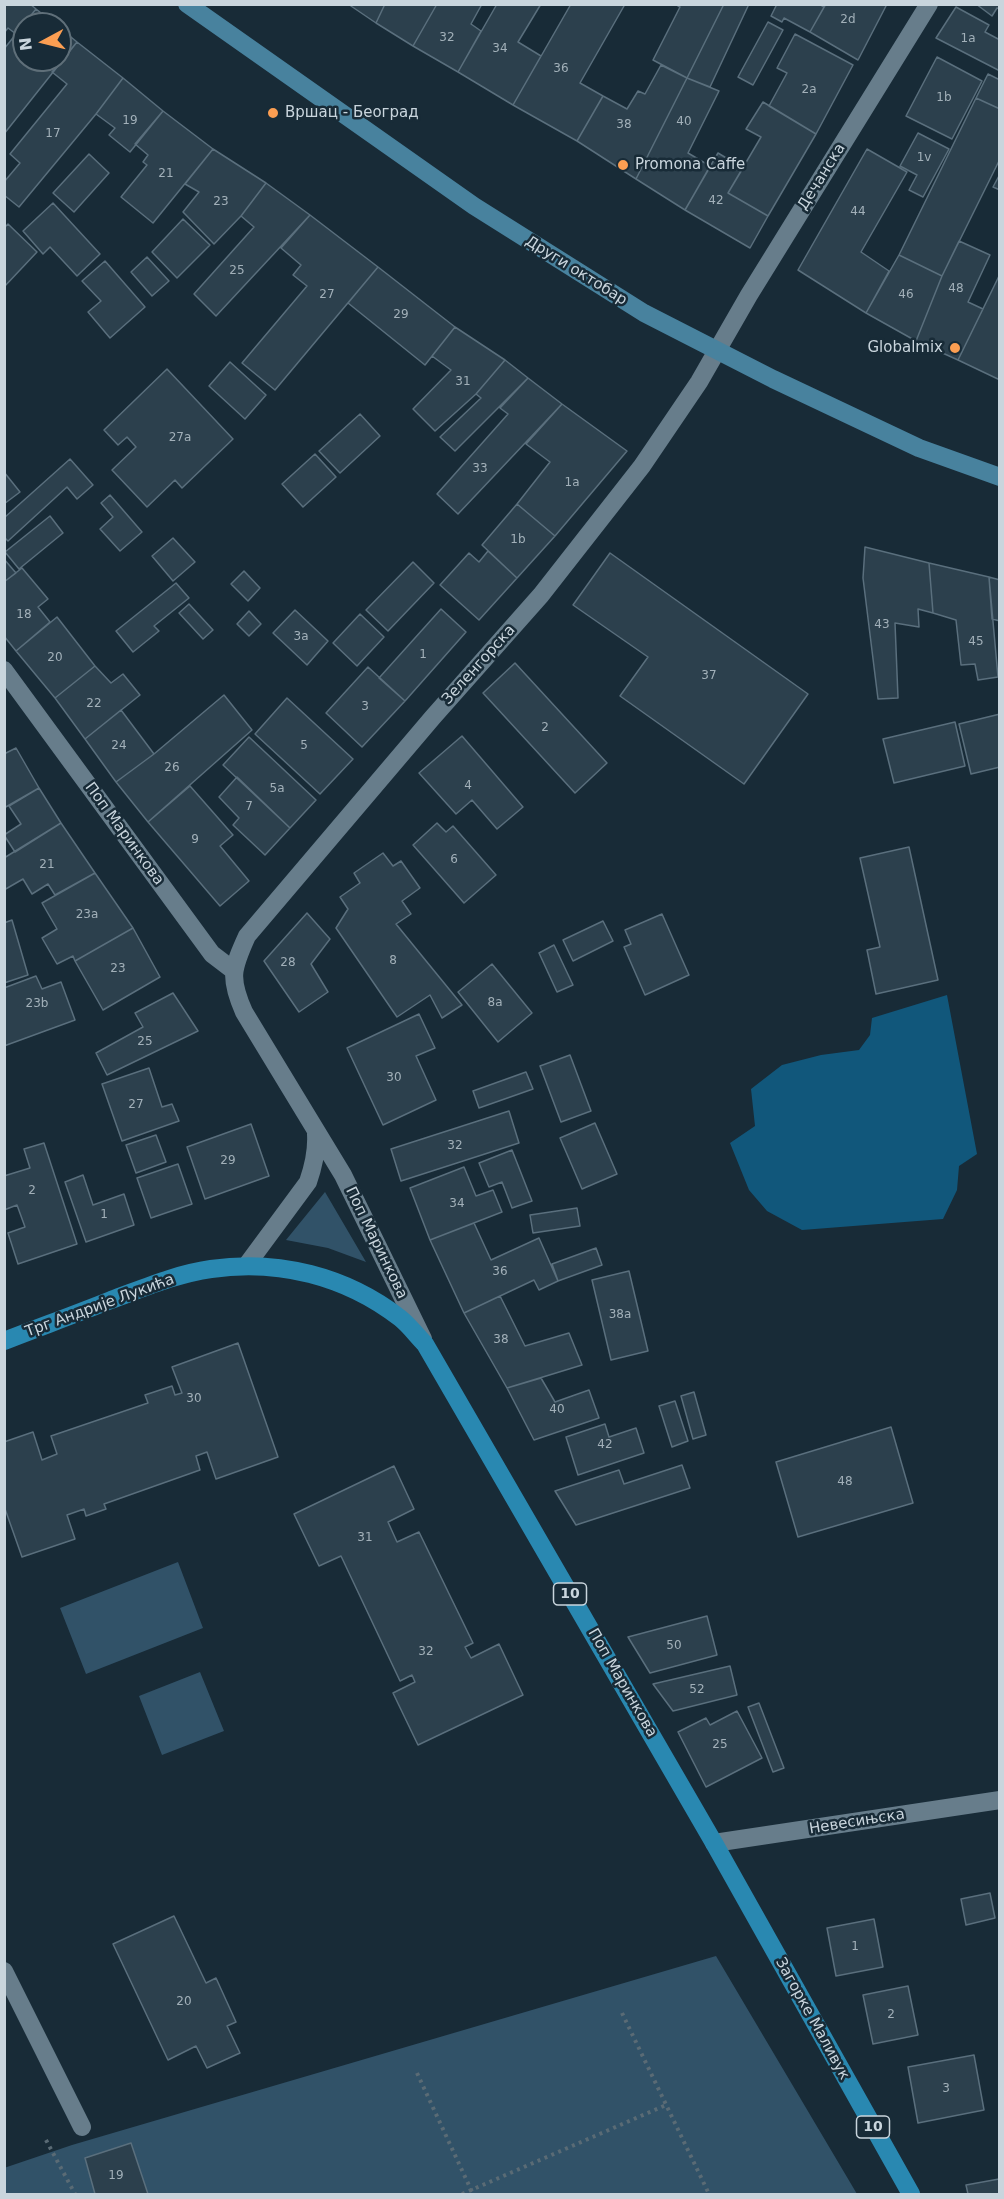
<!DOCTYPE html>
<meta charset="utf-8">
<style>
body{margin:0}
#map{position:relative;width:1004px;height:2199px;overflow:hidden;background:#182b37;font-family:"DejaVu Sans",sans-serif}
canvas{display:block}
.frame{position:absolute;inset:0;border:6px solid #c9d5dd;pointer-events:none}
.north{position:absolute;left:12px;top:12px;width:60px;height:60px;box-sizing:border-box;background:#182b37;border:2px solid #5f6f79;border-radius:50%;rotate:263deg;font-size:16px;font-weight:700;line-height:24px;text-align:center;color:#c9d5dd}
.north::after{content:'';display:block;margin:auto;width:21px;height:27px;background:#fb9e52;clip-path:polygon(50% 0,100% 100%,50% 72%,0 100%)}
</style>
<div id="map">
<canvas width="1004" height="2199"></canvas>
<div class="frame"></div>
<div class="north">N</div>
</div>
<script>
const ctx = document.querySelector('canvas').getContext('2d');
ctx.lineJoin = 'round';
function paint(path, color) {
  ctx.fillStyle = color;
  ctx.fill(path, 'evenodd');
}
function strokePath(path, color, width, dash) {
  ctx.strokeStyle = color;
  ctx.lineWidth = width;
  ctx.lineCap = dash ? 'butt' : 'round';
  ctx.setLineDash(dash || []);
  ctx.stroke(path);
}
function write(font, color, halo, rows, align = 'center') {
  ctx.font = font + ' "DejaVu Sans",sans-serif';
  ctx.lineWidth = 5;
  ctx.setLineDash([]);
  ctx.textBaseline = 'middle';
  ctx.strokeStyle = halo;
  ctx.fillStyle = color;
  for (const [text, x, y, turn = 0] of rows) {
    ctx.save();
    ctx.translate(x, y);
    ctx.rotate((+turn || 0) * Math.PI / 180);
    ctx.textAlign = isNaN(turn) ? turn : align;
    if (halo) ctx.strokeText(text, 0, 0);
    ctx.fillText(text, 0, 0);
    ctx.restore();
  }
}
paint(new Path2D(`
 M325,1192L366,1262L328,1248L286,1240Z
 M178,1562L203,1628L86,1674L60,1608Z
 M200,1672L224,1731L162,1755L139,1696Z
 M716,1956L857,2194H5L4,2168L72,2145Z`), '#315268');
paint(new Path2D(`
 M947,995L977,1154L959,1166L957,1190L943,1219L802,1230L767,1211L749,1190L730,1143L755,1126L751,1089L782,1065L821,1055L859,1050L870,1035L872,1018Z`), '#11577b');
const building = new Path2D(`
 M4,4H30L36,9L16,34L8,28L4,33Z
 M348,4H385L376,23Z
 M385,4H437L413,46L376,23Z
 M437,4H482L471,24L481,31L458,72L413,46Z
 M497,4H541L518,42L541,56L513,105L458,72Z
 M571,4H622L624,6L580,83L603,96L577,141L513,105Z
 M675,4H724L687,78L653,60L680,7Z
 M724,4H749L710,87L687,78Z
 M777,4H819L824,7L810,32L784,18L782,22L771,16Z
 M826,4H883L886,6L858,60L810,32Z
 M976,4H1000V9L997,8L992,16Z
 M956,7L989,25L985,32L1000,40V71L936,38Z
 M36,9L55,24H24V60H60V28L77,42L4,134V49Z
 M768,22L783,30L753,85L738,77Z
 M795,34L853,65L816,134L769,106L787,73L777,68Z
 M77,42L123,78L96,114L19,207L4,195V182L20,163L10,154L67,84L52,72Z
 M937,57L982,81L952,139L906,116Z
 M661,65L687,78L636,179L577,141L603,96L627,109L638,91L645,94Z
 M988,74L1000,80V109L976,98Z
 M123,78L163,111L130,152L109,135L115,128L96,114Z
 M687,78L719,91L688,153L710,166L685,210L636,179Z
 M976,98L1000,109V159L942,276L899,255Z
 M763,102L816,134L768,216L728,193L761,137L746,129Z
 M163,111L213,149L153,223L121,197L147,165L143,162L148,155L135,144Z
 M918,133L949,149L923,197L909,190L917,175L900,166Z
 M213,149L266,183L241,216L214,244L183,212L199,192L185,184Z
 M867,149L907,172L861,252L889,271L866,313L798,270Z
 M718,153L743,168L728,193L768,216L750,248L685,210Z
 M89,154L109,173L74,212L53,193Z
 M1000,174V190L993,187Z
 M266,183L310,215L216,316L194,294L254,227L241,216Z
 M53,203L100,254L77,276L50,247L43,254L23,231Z
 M310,215L378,267L275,390L242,363L307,286L293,275L301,265L281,248Z
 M183,219L210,245L177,278L152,252Z
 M8,224L37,252L4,287V228Z
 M959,241L990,255L968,302L983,309L958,360L916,341L942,276Z
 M899,255L942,276L916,341L866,313Z
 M147,257L169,281L152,296L131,272Z
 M105,261L145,307L110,338L88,312L101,301L82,281Z
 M378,267L455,327L425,365L348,303Z
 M1000,274V380L958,360Z
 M455,327L505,360L476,394L435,431L413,409L451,370L432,356Z
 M505,360L528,378L455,451L440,437L481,398L476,394Z
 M230,362L266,395L245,419L209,386Z
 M167,369L233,439L182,488L175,480L147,507L112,470L136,447L127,437L118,445L104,430Z
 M528,378L562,404L458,514L437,494L508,414L500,408Z
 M562,404L627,451L555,536L517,504L550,462L526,444Z
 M360,414L380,436L340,473L319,451Z
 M315,454L336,477L303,507L282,484Z
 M70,459L93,485L77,499L67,487L8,541L4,537V518Z
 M4,472L20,492L4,504Z
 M110,495L142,532L120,551L100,529L113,517L101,503Z
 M517,504L555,536L517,578L482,545Z
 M50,516L63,533L19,569L5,552Z
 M173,538L195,562L173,581L152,556Z
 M865,547L929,563L933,613L918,609L919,627L895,623L898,698L878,699L863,578Z
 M488,551L517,578L479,620L440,585L469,553L479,562Z
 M610,553L808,694L744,784L620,696L648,657L573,605Z
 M4,559L16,573L4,582Z
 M413,562L434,583L388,631L366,610Z
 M929,563L989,577L998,677L978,680L975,664L961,665L956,620L933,613Z
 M22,568L48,599L38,607L50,622L16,651L4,636V582Z
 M244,571L260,588L248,601L231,584Z
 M989,577L1000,580V621L992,619Z
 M176,583L189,598L154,626L159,631L133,652L116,631Z
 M189,604L213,630L203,639L179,613Z
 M441,609L466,632L405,701L379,678Z
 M295,610L328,641L307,665L273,633Z
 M249,611L261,624L249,636L237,624Z
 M360,614L384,637L357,666L333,643Z
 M57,617L95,666L55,698L16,651Z
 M515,663L607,763L575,793L483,693Z
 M95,666L111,683L123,674L140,695L85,739L55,698Z
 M368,667L405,701L362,747L326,713Z
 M224,695L252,730L148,822L116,782L154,754Z
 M287,698L353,759L320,794L255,734Z
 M121,710L154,754L116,782L85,739Z
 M1000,714V767L971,774L959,724Z
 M955,722L965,766L894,783L883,739Z
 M462,736L523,807L497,829L472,800L456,814L419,773Z
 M249,737L316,800L290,828L223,765Z
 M16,748L39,788L4,808V754Z
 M237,777L290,828L265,855L233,825L239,818L219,797Z
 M190,786L233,835L220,846L249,881L220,906L148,822Z
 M39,788L61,823L15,852L4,835L21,824L9,806Z
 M61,823L95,873L55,895L48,884L32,894L23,879L4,890V858Z
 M437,823L446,832L453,826L496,875L464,903L413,845Z
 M909,847L938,980L876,994L867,950L880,947L860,858Z
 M383,853L393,866L401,861L420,888L402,901L411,914L396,924L462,1005L442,1018L430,995L397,1017L336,928L348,909L340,897L360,883L354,873Z
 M95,873L133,928L75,961L73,956L57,964L42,938L57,929L42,903Z
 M307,913L330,939L311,964L328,992L299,1012L264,961Z
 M662,914L689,975L645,995L624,947L631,944L625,930Z
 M12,920L28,975L4,983V923Z
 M603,921L613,941L573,961L563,940Z
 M133,928L160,977L103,1010L75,961Z
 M554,945L573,985L557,992L539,953Z
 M492,964L532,1013L498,1042L458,992Z
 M36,976L42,989L61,982L75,1020L4,1046V988Z
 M173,993L198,1031L107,1075L96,1053L143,1027L135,1013Z
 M419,1014L435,1048L416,1056L436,1100L383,1125L347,1048Z
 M570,1055L591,1111L561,1122L540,1066Z
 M149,1068L162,1107L172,1104L179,1121L122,1141L102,1084Z
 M526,1072L533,1089L479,1108L473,1091Z
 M509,1111L519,1143L401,1181L391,1149Z
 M595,1123L617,1174L582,1189L560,1138Z
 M251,1124L269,1176L205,1199L187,1147Z
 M156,1135L166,1162L136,1173L126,1145Z
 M44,1143L77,1244L18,1264L8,1233L25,1227L17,1205L4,1210V1176L30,1168L24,1149Z
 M512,1150L532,1201L512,1208L502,1182L489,1187L479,1163Z
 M178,1164L192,1204L151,1218L137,1178Z
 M464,1167L476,1196L493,1190L502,1212L430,1240L410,1188Z
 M83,1175L93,1205L124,1194L134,1225L86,1242L65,1182Z
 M577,1208L580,1226L533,1233L530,1215Z
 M474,1223L491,1260L539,1238L558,1281L539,1290L534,1280L464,1313L430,1240Z
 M596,1248L602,1265L558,1281L552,1264Z
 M629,1271L648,1351L611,1360L592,1280Z
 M500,1296L525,1346L569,1333L582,1365L507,1388L464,1313Z
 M238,1343L278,1457L216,1479L207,1452L196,1456L200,1470L104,1504L106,1509L86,1516L84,1509L67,1515L75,1539L22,1557L4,1506V1442L33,1432L42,1460L57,1454L51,1436L148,1403L145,1395L172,1386L175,1395L182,1393L172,1367Z
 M541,1378L555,1402L589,1390L599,1418L534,1440L507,1388Z
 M694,1392L706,1435L693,1439L681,1396Z
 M675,1401L688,1441L672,1447L659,1406Z
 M605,1424L609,1437L636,1428L644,1453L578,1475L566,1437Z
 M891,1427L913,1503L798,1537L776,1462Z
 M682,1465L690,1488L576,1525L555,1491L619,1470L624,1484Z
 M394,1466L414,1509L388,1522L397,1542L419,1532L473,1643L465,1647L471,1658L499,1644L523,1695L418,1745L393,1693L415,1682L412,1675L400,1681L341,1556L319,1566L294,1514Z
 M707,1616L717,1655L650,1673L628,1637Z
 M730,1666L737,1695L673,1711L653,1684Z
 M759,1703L784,1768L773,1772L748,1707Z
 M737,1711L762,1758L706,1787L678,1732L706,1718L710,1725Z
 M990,1893L995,1918L966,1925L961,1899Z
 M174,1916L206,1983L216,1978L236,2022L227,2026L240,2053L207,2068L196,2046L168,2060L113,1944Z
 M874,1919L883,1967L836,1976L827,1928Z
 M908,1986L918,2035L873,2044L863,1995Z
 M974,2055L984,2110L918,2123L908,2067Z
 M131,2143L148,2194H95L85,2158Z
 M999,2179L1000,2194H968L966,2185Z`);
paint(building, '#2c404d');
strokePath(building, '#5a6f7d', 1.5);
strokePath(new Path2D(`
 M622,2013L709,2194
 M417,2073L473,2194
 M46,2140L75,2194
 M462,2194L666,2105`), '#5a6b75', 4, [3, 4.5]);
strokePath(new Path2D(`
 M4,670L212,954L233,970
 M246,1266L308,1182C314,1165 317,1151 316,1134
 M423,1339L343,1175L244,1012C229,978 232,969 247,936L433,717L541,595L642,466L699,382L749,295L929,4
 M714,1843L1000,1800
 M4,1971L82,2127`), '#677d8b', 18);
strokePath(new Path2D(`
 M187,4L474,206L644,313L773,379L919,448L1000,477`), '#48829e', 18);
strokePath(new Path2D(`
 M4,1341C40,1327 76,1314 111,1300C144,1288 176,1274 211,1269C278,1259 346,1276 400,1318C409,1325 417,1336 425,1344L714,1843L911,2194`), '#2988b1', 18);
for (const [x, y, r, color] of [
 [273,113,6,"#fb9e52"],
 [623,165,6,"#fb9e52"],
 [955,348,6,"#fb9e52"]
]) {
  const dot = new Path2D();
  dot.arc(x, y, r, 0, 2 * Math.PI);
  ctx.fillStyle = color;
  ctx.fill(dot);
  strokePath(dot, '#182b37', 2);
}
write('12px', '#a2b0b9', null, [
 ["2d",848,20],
 ["32",447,38],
 ["1a",968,39],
 ["34",500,49],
 ["36",561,69],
 ["2a",809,90],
 ["1b",944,98],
 ["19",130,121],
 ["40",684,122],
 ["38",624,125],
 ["17",53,134],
 ["1v",924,158],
 ["21",166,174],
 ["42",716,201],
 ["23",221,202],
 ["44",858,212],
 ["25",237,271],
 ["48",956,289],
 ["27",327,295],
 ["46",906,295],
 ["29",401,315],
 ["31",463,382],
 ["27a",180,438],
 ["33",480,469],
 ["1a",572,483],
 ["1b",518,540],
 ["18",24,615],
 ["43",882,625],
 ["3a",301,637],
 ["45",976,642],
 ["1",423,655],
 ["20",55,658],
 ["37",709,676],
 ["22",94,704],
 ["3",365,707],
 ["2",545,728],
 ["24",119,746],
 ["5",304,746],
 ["26",172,768],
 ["4",468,786],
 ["5a",277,789],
 ["7",249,807],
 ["9",195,840],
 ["6",454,860],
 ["21",47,865],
 ["23a",87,915],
 ["8",393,961],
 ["28",288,963],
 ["23",118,969],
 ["8a",495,1003],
 ["23b",37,1004],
 ["25",145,1042],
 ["30",394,1078],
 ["27",136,1105],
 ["32",455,1146],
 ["29",228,1161],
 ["2",32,1191],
 ["34",457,1204],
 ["1",104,1215],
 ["36",500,1272],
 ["38a",620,1315],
 ["38",501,1340],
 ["30",194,1399],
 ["40",557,1410],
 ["42",605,1445],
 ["48",845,1482],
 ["31",365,1538],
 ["50",674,1646],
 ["32",426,1652],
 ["52",697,1690],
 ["25",720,1745],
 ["1",855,1947],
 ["20",184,2002],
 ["2",891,2015],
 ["3",946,2089],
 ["19",116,2176]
]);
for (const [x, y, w] of [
 [570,1594,33],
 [873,2127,33]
]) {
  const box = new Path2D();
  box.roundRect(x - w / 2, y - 11, w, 22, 4.5);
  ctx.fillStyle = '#182b37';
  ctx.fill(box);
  strokePath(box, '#c9d5dd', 1.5);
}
write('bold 14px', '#c9d5dd', null, [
 ["10",570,1594],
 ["10",873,2127]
]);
write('15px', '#c9d5dd', '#182b37', [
 ["Вршац - Београд",285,113],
 ["Promona Caffe",635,165],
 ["Globalmix",943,348,"right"]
], 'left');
write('15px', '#c9d5dd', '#182b37', [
 ["Дечанска",822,177,-58],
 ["Други октобар",576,271,32],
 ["Зеленгорска",479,665,-48],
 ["Поп Маринкова",124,834,54],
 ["Поп Маринкова",376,1243,64],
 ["Трг Андрије Лукића",100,1306,-20],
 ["Поп Маринкова",622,1683,60],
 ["Невесињска",857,1822,-9],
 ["Загорке Маливук",812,2019,61]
]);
</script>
